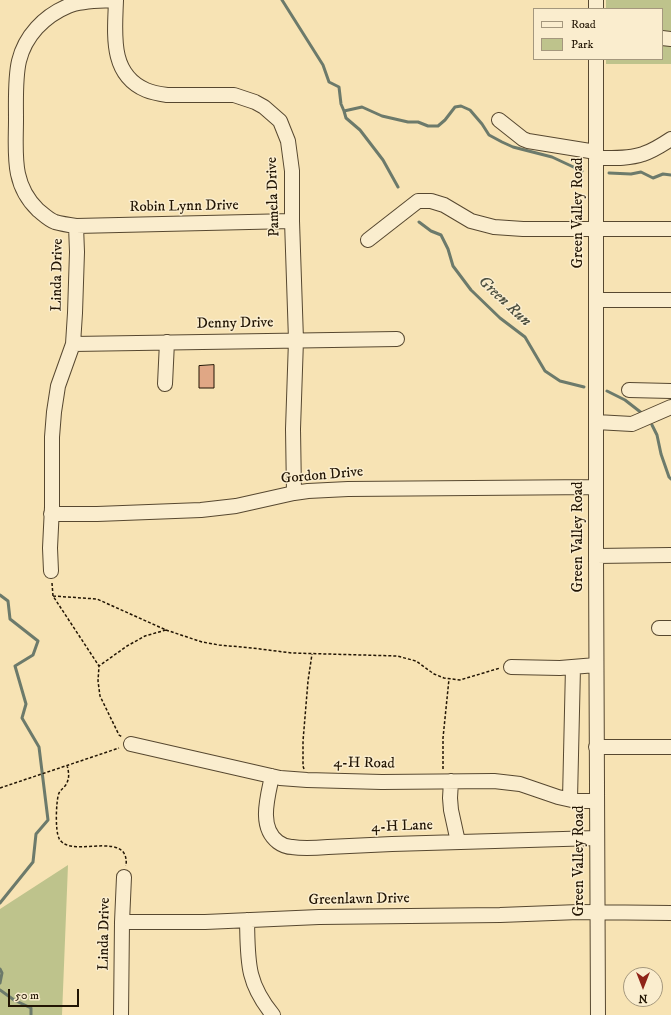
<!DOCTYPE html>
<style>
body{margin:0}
#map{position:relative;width:671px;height:1015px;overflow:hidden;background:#f7e3b4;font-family:"IM FELL DW Pica",serif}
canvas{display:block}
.legend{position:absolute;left:533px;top:8px;width:130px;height:52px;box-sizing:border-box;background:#faedce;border:1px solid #a4977d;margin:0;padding:5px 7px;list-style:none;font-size:12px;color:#221504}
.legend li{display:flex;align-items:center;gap:8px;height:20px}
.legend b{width:20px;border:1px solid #a4977d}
.north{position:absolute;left:623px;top:967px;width:40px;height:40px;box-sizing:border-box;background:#faedce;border:1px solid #a4977d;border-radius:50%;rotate:180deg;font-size:11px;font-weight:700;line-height:16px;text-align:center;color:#221504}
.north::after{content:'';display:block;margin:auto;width:14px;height:18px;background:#8f2418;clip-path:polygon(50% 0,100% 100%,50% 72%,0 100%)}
.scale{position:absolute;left:8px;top:989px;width:71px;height:18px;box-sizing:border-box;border:2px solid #221504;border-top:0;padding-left:5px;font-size:12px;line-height:14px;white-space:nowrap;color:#221504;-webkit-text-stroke:3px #faedce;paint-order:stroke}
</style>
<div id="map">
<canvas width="671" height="1015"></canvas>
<ul class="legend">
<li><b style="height:5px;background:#faedce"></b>Road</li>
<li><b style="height:11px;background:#bec38c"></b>Park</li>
</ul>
<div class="north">N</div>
<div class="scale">50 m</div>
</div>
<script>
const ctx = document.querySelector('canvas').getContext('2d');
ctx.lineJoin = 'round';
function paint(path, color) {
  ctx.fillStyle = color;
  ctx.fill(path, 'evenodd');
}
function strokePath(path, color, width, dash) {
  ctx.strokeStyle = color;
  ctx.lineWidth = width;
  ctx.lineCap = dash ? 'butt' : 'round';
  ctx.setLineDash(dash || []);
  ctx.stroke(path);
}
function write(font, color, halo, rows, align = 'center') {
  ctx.font = font + ' "IM FELL DW Pica",serif';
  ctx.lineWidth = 3;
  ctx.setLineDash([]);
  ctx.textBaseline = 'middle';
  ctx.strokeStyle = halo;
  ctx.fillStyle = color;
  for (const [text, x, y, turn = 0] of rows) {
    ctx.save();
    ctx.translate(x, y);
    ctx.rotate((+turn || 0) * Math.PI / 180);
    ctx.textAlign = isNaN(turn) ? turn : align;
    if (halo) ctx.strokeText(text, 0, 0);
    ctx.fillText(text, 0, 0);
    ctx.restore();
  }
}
paint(new Path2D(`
 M606,0H671V64H606V59H662V9H606Z
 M68,865L62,1015H0V909Z`), '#bec38c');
strokePath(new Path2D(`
 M282,0L323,65L329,82L339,87L341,104L344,111L346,118L360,130L383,160L398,187
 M344,111L362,107L382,116L408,122H418L428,126H438L445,120L455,107L461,106L470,110L482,124L489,135L502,142L513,147L552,157L582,171
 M609,173L631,174L641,172L653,178L663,174L671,175
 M419,222L431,231L441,235L448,249L453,266L471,290L500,318L525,337L545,371L560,381L584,387
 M607,391L625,400L643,414
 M652,425L657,435L661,454L669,477L671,479
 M0,595L8,601L10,619L38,641L33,655L15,666L26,704L22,718L39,747L48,820L36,834L33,862L0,903
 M0,969L2,973L0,983
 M0,990L14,1000L31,1008V1015`), '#6c7a6b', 3);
const building = new Path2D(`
 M214,365V388H199V366Z`);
paint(building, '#e0a785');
strokePath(building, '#221504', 1);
const minor = new Path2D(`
 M116,0C115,33 109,74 146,90C153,93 160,94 167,95H234L255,102L264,107L280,121L288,141L292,171V221L296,340L293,429L294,493
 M596,0V9
 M662,38L671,39
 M596,59V556L598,1015
 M499,120L523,139L528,141L596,152
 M596,158C611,158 629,159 643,154C653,151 662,145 671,139
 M76,226L292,221
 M368,240L418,201H431L444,205L471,221L494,227L523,229H671
 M596,300H671
 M73,344L397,339
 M165,384L167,342
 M629,390L671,391
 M596,422L632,424L671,407
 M51,514H97L201,510L236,506L294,493L308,491L348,489L596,487
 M596,556L671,555
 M51,571L50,548L52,507V437L54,412L58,386L73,344L75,313L77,252L76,226C69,225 62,224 55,222C49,220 43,214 38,210C11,184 16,153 16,119C16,101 15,78 19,61C25,36 44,16 68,6C82,0 100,1 116,0
 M659,628H671
 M511,667L560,668L596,665
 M131,744L280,778L307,780L382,782L494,781L520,784L558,797L576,801H597
 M596,747H671
 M272,776C268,796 258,827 278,842C282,845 287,847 292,847C304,849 316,848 328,847C349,846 371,845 392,844C460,842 529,840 597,838
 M451,781L450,798L451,810L458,842
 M570,799L573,667
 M247,920C248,961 246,982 273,1015
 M122,922H205L319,917L500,915L579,912L671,913
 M121,1015L122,922L124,877`);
strokePath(minor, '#574830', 16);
strokePath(new Path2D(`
 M52,583L53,596L99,666L98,681L100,696L119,735L122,737
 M53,596L97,599L166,630L145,636L127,646L99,666
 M166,630L202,642L219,645L252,648L292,653L397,656L416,661L434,674L444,678L460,680L500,668
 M67,765C69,773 70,779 65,786C63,788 61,790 59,793C56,800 55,831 59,838C59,840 62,842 63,843C79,855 130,831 126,866
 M304,769L303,766V741L308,681L312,654
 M443,769V738L449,679
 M0,788L119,748`), '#221504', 1.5, [3, 2]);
strokePath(minor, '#faedce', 14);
write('15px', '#221504', '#faedce', [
 ["Pamela Drive",274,197,-92],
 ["Robin Lynn Drive",184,207,-1],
 ["Green Valley Road",579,213,-90],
 ["Linda Drive",58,275,-89],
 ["Denny Drive",235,324,-1],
 ["Gordon Drive",322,476,-5],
 ["Green Valley Road",579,537,-90],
 ["4-H Road",364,764,1],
 ["4-H Lane",402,827,-2],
 ["Green Valley Road",580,861,-90],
 ["Greenlawn Drive",359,900,-1],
 ["Linda Drive",105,934,-89]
]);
write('italic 16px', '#4d5040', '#faedce', [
 ["Green Run",504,302,43]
]);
</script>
